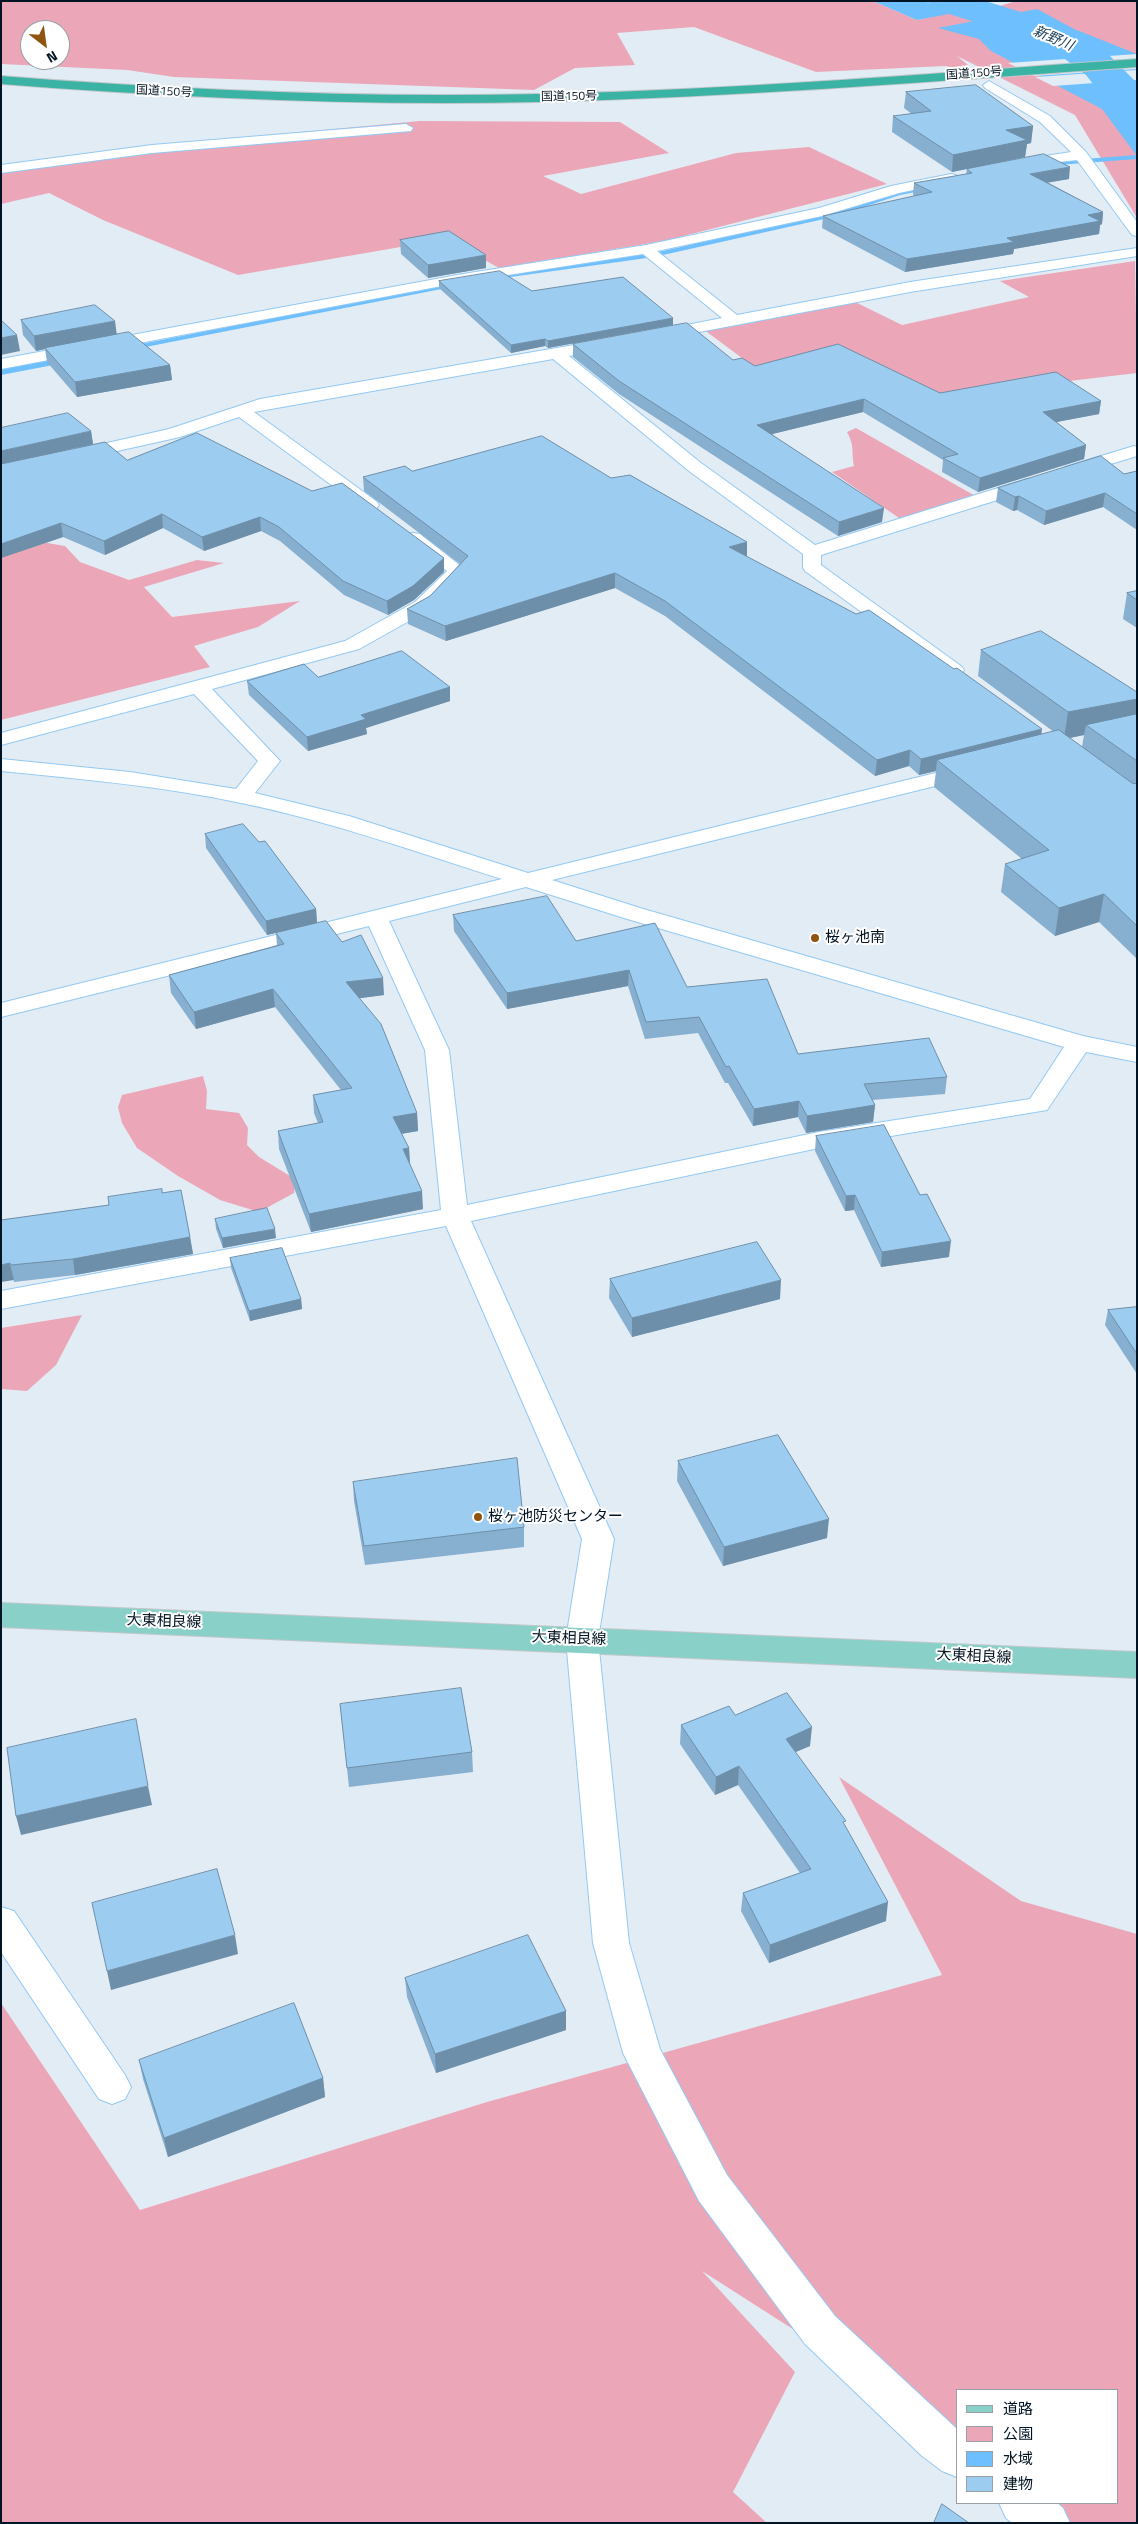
<!DOCTYPE html>
<meta charset="utf-8">
<style>
body{margin:0}
#map{position:relative;width:1138px;height:2524px;overflow:hidden;background:#e2ecf5;font-family:"Titillium Web","Noto Sans JP",sans-serif}
canvas{display:block}
.frame{position:absolute;inset:0;border:2px solid #011423;pointer-events:none}
.legend{position:absolute;left:956px;top:2389px;width:162px;height:115px;box-sizing:border-box;background:#fff;border:1px solid #99a1a7;margin:0;padding:6px 9px;list-style:none;font-size:15px;color:#011423}
.legend li{display:flex;align-items:center;gap:10px;height:25px}
.legend b{width:25px;border:1px solid #99a1a7}
.north{position:absolute;left:20px;top:20px;width:50px;height:50px;box-sizing:border-box;background:#fff;border:1px solid #99a1a7;border-radius:50%;rotate:150deg;font-size:14px;font-weight:700;line-height:20px;text-align:center;color:#011423}
.north::after{content:'';display:block;margin:auto;width:18px;height:22px;background:#8f5410;clip-path:polygon(50% 0,100% 100%,50% 72%,0 100%)}
</style>
<div id="map">
<canvas width="1138" height="2524"></canvas>
<div class="frame"></div>
<ul class="legend">
<li><b style="height:6px;background:#89d1c8"></b>道路</li>
<li><b style="height:14px;background:#eba7b8"></b>公園</li>
<li><b style="height:14px;background:#6dbffd"></b>水域</li>
<li><b style="height:14px;background:#9dccf1"></b>建物</li>
</ul>
<div class="north">N</div>
</div>
<script>
const ctx = document.querySelector('canvas').getContext('2d');
ctx.lineJoin = 'round';
function paint(path, color) {
  ctx.fillStyle = color;
  ctx.fill(path, 'evenodd');
}
function strokePath(path, color, width, dash) {
  ctx.strokeStyle = color;
  ctx.lineWidth = width;
  ctx.lineCap = dash ? 'butt' : 'round';
  ctx.setLineDash(dash || []);
  ctx.stroke(path);
}
function write(font, color, halo, rows, align = 'center') {
  ctx.font = font + ' "Titillium Web","Noto Sans JP",sans-serif';
  ctx.lineWidth = 4;
  ctx.setLineDash([]);
  ctx.textBaseline = 'middle';
  ctx.strokeStyle = halo;
  ctx.fillStyle = color;
  for (const [text, x, y, turn = 0] of rows) {
    ctx.save();
    ctx.translate(x, y);
    ctx.rotate((+turn || 0) * Math.PI / 180);
    ctx.textAlign = isNaN(turn) ? turn : align;
    if (halo) ctx.strokeText(text, 0, 0);
    ctx.fillText(text, 0, 0);
    ctx.restore();
  }
}
paint(new Path2D(`
 M1,1H873L917,20L953,12L924,1H966L996,7L1013,2L1010,1H1137V218L1075,115L957,56L968,65L961,69L945,66L816,72L694,27L617,33L635,65L575,68L534,90L174,77L127,70L1,64ZM30,30H60V60H30Z
 M420,121L620,122L669,153L543,176L581,194L736,153L809,147L887,184L664,241L499,268L447,239L238,275L103,220L49,193L1,204V171L214,140Z
 M1135,261L1137,373L1027,386L981,410L758,370L703,329L855,302L902,325L1029,297L1000,281Z
 M856,428L977,497L902,520L832,472L854,466C851,450 855,447 847,432Z
 M30,540L65,546L80,562L129,580L197,560L224,563L144,587L172,617L300,601L258,627L194,646L210,667L1,720V556Z
 M203,1076L207,1091L206,1109L239,1113L248,1128L247,1145L259,1157L295,1179L294,1193L259,1212L220,1200L178,1176L137,1148L122,1123L118,1107L122,1095Z
 M82,1315L56,1365L27,1391L1,1389V1328Z
 M839,1777L1021,1901L1137,1934V2523H1072L1046,2503H1117V2390H957V2434L702,2271L795,2372L733,2492L767,2523H1V2003L140,2210L487,2102L942,1975Z`), '#eba7b8');
paint(new Path2D(`
 M873,1H924L954,13L917,20Z
 M1037,9L1074,29L1137,54V156L1102,109L991,51L979,39L938,28Z`), '#6dbffd');
paint(new Path2D(`
 M1137,54V69L1034,76L1008,63Z
 M1137,70V80L1053,86L1035,77Z`), '#e2ecf5');
paint(new Path2D(`
 M1137,155V159L1044,166L1040,164L1044,162Z
 M933,184H936V188L900,195L833,217L654,257L496,279L492,277L496,275L654,253L831,213L895,191Z
 M459,281H462V285L125,351L121,348Z
 M66,357L70,360L69,362L1,375V369Z`), '#6dbffd');
paint(new Path2D(`
 M928,1H985L1050,21L1100,46L1137,83V124L1122,121L1086,75L1057,53L1023,37L933,9Z`), '#6dbffd');
const minor = new Path2D(`
 M989,81L1050,116L1086,152L1137,222V236L1132,235L1077,160L1013,167L1011,164L1013,161L1071,152L1040,122L985,88L983,85Z
 M406,124L413,128L411,131L152,153L1,173V165L152,145Z
 M951,174L956,175L958,178L956,181L899,193L822,216L657,251L737,315L910,282L1137,248V256L910,292L657,340L651,338L649,335L651,332L722,318L643,254L463,282L1,369V359L463,274L646,245L819,208L891,186Z
 M609,339L617,344L615,347L569,356L701,463L815,545L1027,479H1039L1042,483L1039,487L821,555V565L961,666L964,670L961,674H947L805,571L803,567V554L689,471L553,359L254,412L376,501L379,505L376,509H364L239,417L180,437L1,477V467L169,429L260,399Z
 M1134,446L1137,447V456L1071,476L1065,475L1062,471L1065,467Z
 M414,533L420,534L467,571L429,610L359,649L212,689L280,761L255,793L349,816L528,873L972,764L980,765L983,770L980,775L552,880L640,908L1083,1036L1137,1047V1062L1086,1052L1047,1110L819,1148L471,1221L614,1539L598,1639L629,1943L660,2049L727,2175L835,2316L957,2429V2477L942,2471L922,2456L805,2344L699,2201L623,2053L593,1943L566,1639L582,1539L446,1226L1,1309V1291L441,1210L425,1050L369,926L1,1017V1003L502,879C416,852 330,821 241,803C162,786 81,779 1,771V759L130,772L236,789L258,761L194,694L1,745V733L345,641L415,602L447,571L408,542L405,538L408,534ZM526,887L624,918L1064,1047L1030,1099L819,1132L467,1205L449,1050L389,921Z
 M1,1907L14,1911L125,2075L131,2087L125,2099L112,2104L99,2099L1,1952Z
 M999,2503H1057L1063,2508L1070,2523H1012L1006,2518Z`);
const major = new Path2D(`
 M1,1603L1137,1652V1678L1,1627Z`);
const highway = new Path2D(`
 M1137,59V67C937,81 738,97 538,102C359,106 180,98 1,84V76C180,90 359,98 538,94C738,90 937,73 1137,59Z`);
strokePath(minor, '#93c9f3', 2);
strokePath(major, '#c2c7ca', 2);
strokePath(highway, '#c2c7ca', 2);
paint(minor, '#fff');
paint(major, '#89d1c8');
paint(highway, '#3ab3a4');
paint(new Path2D(`
 M906,92L1033,126L1031,143L1027,144L1025,157L952,172L892,132L893,116L912,114L904,108Z
 M967,169L1069,179L1047,182L1103,212L1102,224L1100,225L1099,234L1014,249L1013,254L905,272L822,228L823,216L915,196L913,195L914,183L966,174Z
 M400,240L486,268L428,278L401,254Z
 M439,281L532,291L673,325L548,348L545,346L511,353L439,288Z
 M21,320L117,334L170,365L172,380L77,397L47,362L45,349L36,351L23,335Z
 M573,344L733,360L755,366L940,393L1101,401L1099,414L1056,422L1086,445L1084,459L978,492L942,472L943,460L863,412L772,434L882,522L838,536L619,394L573,357Z
 M91,431L93,444L127,460L444,572L414,600L388,615L344,595L280,541L261,531L204,551L163,528L105,555L63,537L1,558Z
 M412,471L611,478L747,557L1041,735L1054,732L978,676L981,650L1137,692V959L1099,922L1055,936L1001,892L1005,864L1022,859L934,787L936,771L919,775L909,766L875,776L665,616L615,588L446,641L408,624L407,609L430,596L460,564L364,491L363,477ZM1084,735L1082,747L1070,738Z
 M1137,471V530L1103,507L1044,525L1017,510L1013,511L996,502L998,488L1124,474Z
 M1137,591V628L1123,619L1127,593Z
 M318,677L450,687V701L366,728L367,734L308,751L249,695L247,681Z
 M205,834L259,842L316,909L317,923L267,935L206,848Z
 M453,915L576,941L687,987L798,1054L947,1077L945,1094L872,1100L875,1105L873,1122L806,1133L798,1117L753,1126L728,1083H725L698,1033L645,1039L628,986L507,1009L454,931Z
 M276,933L342,942L384,995L359,998L417,1113L418,1131L401,1134L409,1148L410,1164L423,1209L311,1232L279,1149L278,1131L318,1123L314,1113L313,1095L341,1090L275,1007L196,1029L171,993L169,975L277,945Z
 M816,1136L920,1195L949,1257L881,1267L854,1210L845,1211L815,1151Z
 M162,1193L190,1237L193,1254L75,1275L14,1282L1,1220L109,1205Z
 M215,1219L276,1238L223,1248L216,1229Z
 M230,1258L301,1299L302,1309L250,1321L231,1268Z
 M610,1279L780,1299L632,1337L609,1298Z
 M1137,1307V1374L1105,1325L1108,1310Z
 M678,1461L827,1538L723,1566L677,1481Z
 M353,1482L524,1527V1547L365,1565L354,1501Z
 M340,1704L472,1752L473,1772L349,1787Z
 M735,1715L810,1746L795,1752L845,1827L886,1921L769,1963L741,1911L743,1893L800,1873L738,1785L715,1795L680,1744L681,1725Z
 M405,1978L566,2011V2030L436,2073L407,1997Z
 M139,2060L323,2078L325,2097L168,2157L143,2079Z`), '#87afcf');
paint(new Path2D(`
 M1033,126L1031,143L1027,144L1025,157L952,172L953,155L1006,130Z
 M1070,167L1069,179L1029,186L1030,174Z
 M1103,212L1102,224L1100,225L1099,234L1014,249L1013,254L905,272L907,259L1007,238L1088,215Z
 M486,255V268L428,278V265Z
 M673,318V325L548,348V341Z
 M115,321L117,336L45,348V349L36,351L34,336Z
 M17,335L20,351L1,355V338Z
 M545,339V346L511,353V345Z
 M170,365L172,380L77,397L75,382Z
 M864,399L863,412L756,438L757,425Z
 M1101,401L1099,414L1041,425L1043,412Z
 M91,431L93,444L1,465V451Z
 M1086,445L1084,459L978,492L980,478Z
 M1105,493L1103,507L1044,525L1046,511Z
 M1019,496L1017,510L1013,511L1015,497Z
 M884,508L882,522L838,536L839,522Z
 M162,514L163,528L105,555L104,541Z
 M260,517L261,531L204,551L202,537Z
 M61,523L63,537L1,558V544Z
 M747,542V557L729,547Z
 M444,558V572L414,600L388,615L387,601Z
 M615,573V588L446,641L445,626Z
 M450,687V701L366,728L367,734L308,751L307,737L361,715Z
 M1137,699V724L1086,725L1084,735L1064,739L1068,712Z
 M1042,729L1040,745L937,760L936,771L919,775L921,759Z
 M910,750L909,766L875,776L877,760Z
 M1104,894L1099,922L1055,936L1059,908Z
 M316,909L317,923L267,935L266,921Z
 M629,970L628,986L507,1009V993Z
 M383,978L384,995L347,1000L346,982Z
 M273,989L275,1007L196,1029L194,1012Z
 M799,1101L798,1117L753,1126L754,1109Z
 M875,1105L873,1122L806,1133L807,1116Z
 M417,1113L418,1131L394,1135L393,1117Z
 M409,1148L410,1166L403,1149Z
 M422,1191L423,1209L311,1232L309,1214Z
 M855,1195L854,1210L845,1211L846,1196Z
 M275,1229L276,1238L223,1248L222,1238Z
 M190,1237L193,1254L75,1275L73,1259Z
 M951,1241L949,1257L881,1267L882,1252Z
 M10,1263L14,1280L1,1282V1265Z
 M781,1280L780,1299L632,1337V1318Z
 M301,1299L302,1309L250,1321L249,1311Z
 M829,1519L827,1538L723,1566L724,1547Z
 M812,1727L810,1746L784,1757L786,1739Z
 M739,1766L738,1785L715,1795L716,1777Z
 M148,1786L152,1805L21,1835L16,1816Z
 M888,1902L886,1921L769,1963L770,1945Z
 M235,1935L238,1954L111,1990L107,1971Z
 M566,2011V2030L436,2073L435,2054Z
 M323,2078L325,2097L168,2157L164,2138Z`), '#6e8fa9');
const building = new Path2D(`
 M976,85L1033,126L1006,130L1027,140L953,155L893,116L931,111L906,92Z
 M1044,154L1070,167L1030,174L1103,212L1088,215L1100,221L1007,238L1014,242L907,259L823,216L932,192L914,183L972,173L967,169Z
 M449,231L486,255L428,265L400,240Z
 M500,271L532,291L623,277L673,318L548,341L545,339L511,345L439,281Z
 M95,305L115,321L34,336L21,320Z
 M1,320L17,335L1,338Z
 M687,323L733,360L742,358L755,366L838,344L940,393L1056,372L1101,401L1043,412L1086,445L980,478L943,458L958,454L864,399L757,425L884,508L839,522L619,381L573,344Z
 M129,332L170,365L75,382L45,348Z
 M68,413L91,431L1,451V428Z
 M197,433L312,491L342,483L444,558L413,586L387,601L343,581L279,527L260,517L202,537L162,514L104,541L61,523L1,544V464L105,442L127,460Z
 M542,436L611,478L630,475L747,542L729,547L856,614L869,610L954,669L957,668L1042,729L921,759L910,750L877,760L665,601L615,573L445,626L407,609L430,596L468,556L363,477L405,466L412,471Z
 M1101,456L1124,474L1137,471V514L1105,493L1046,511L1019,496L1015,497L998,488Z
 M1137,591V600L1127,593Z
 M1041,631L1137,692V699L1068,712L981,650Z
 M402,651L450,687L361,715L366,719L307,737L247,681L304,664L318,677Z
 M1137,714V761L1086,725Z
 M1059,730L1132,783L1137,784V926L1104,894L1059,908L1005,864L1049,850L937,760Z
 M243,824L259,842L265,841L316,909L266,921L205,834Z
 M547,896L576,941L655,923L687,987L767,979L798,1054L929,1038L947,1077L864,1084L875,1105L807,1116L799,1101L754,1109L729,1066L726,1067L699,1017L646,1022L629,970L507,993L453,915Z
 M326,921L342,942L361,935L383,978L346,982L381,1024L417,1113L393,1117L409,1148L403,1149L422,1191L309,1214L278,1131L323,1122L313,1095L352,1088L273,989L194,1012L169,975L284,944L276,933Z
 M884,1125L920,1195L927,1194L951,1241L882,1252L855,1195L846,1196L816,1136Z
 M162,1189V1193L181,1190L190,1237L73,1259L11,1265L10,1263L1,1265V1220L109,1205L108,1197Z
 M267,1208L275,1229L222,1238L215,1219Z
 M757,1242L781,1280L632,1318L610,1279Z
 M282,1248L301,1299L249,1311L230,1258Z
 M1137,1307V1354L1108,1310Z
 M778,1435L829,1519L724,1547L678,1461Z
 M517,1458L524,1527L364,1546L353,1482Z
 M461,1688L472,1752L347,1768L340,1704Z
 M787,1693L812,1727L786,1739L846,1821L843,1822L888,1902L770,1945L743,1893L811,1869L739,1766L716,1777L681,1725L729,1706L735,1715Z
 M136,1719L148,1786L16,1816L7,1748Z
 M217,1869L235,1935L107,1971L92,1903Z
 M528,1935L566,2011L435,2054L405,1978Z
 M294,2003L323,2078L164,2138L139,2060Z
 M942,2504L969,2523H934Z`);
paint(building, '#9dccf1');
strokePath(building, '#6e8fa9', 1);
for (const [x, y, r, color] of [
 [815,938,5,"#8f5410"],
 [478,1517,5,"#8f5410"]
]) {
  const dot = new Path2D();
  dot.arc(x, y, r, 0, 2 * Math.PI);
  ctx.fillStyle = color;
  ctx.fill(dot);
  strokePath(dot, '#fff', 2);
}
write('12px', '#011423', '#fff', [
 ["国道150号",974,74,-4],
 ["国道150号",164,92,3],
 ["国道150号",569,97,-1]
]);
write('italic 14px', '#193c55', '#fff', [
 ["新野川",1053,39,23]
]);
write('15px', '#011423', '#fff', [
 ["桜ヶ池南",825,938],
 ["桜ヶ池防災センター",488,1517]
], 'left');
write('15px', '#011423', '#fff', [
 ["大東相良線",164,1622,2],
 ["大東相良線",569,1639,2],
 ["大東相良線",974,1657,3]
]);
</script>
